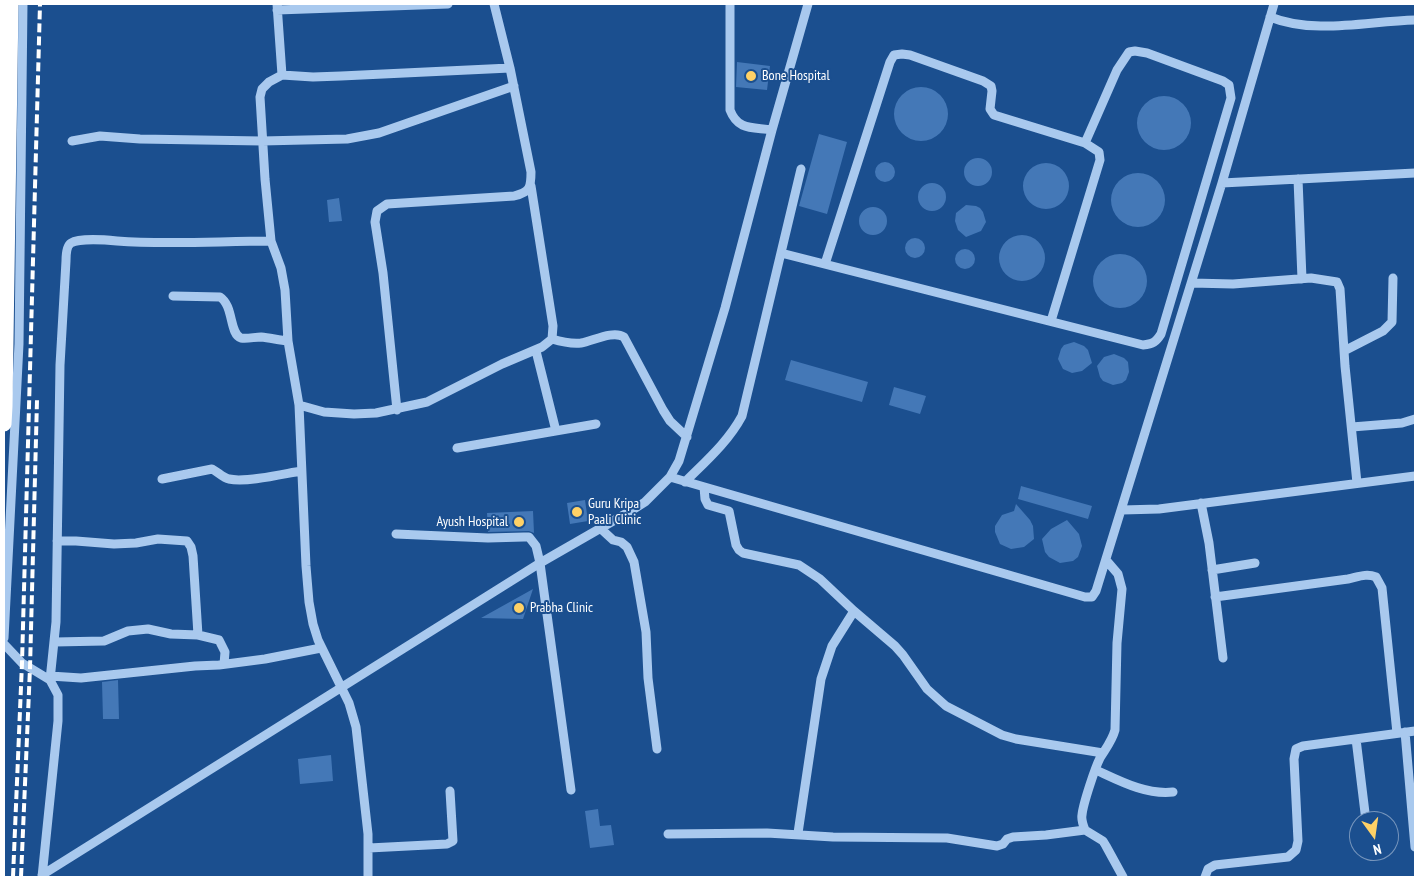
<!DOCTYPE html>
<style>
body{margin:0}
#map{position:relative;width:1419px;height:881px;overflow:hidden;background:#1b4f8f;font-family:"PT Sans Narrow",sans-serif}
canvas{display:block}
.frame{position:absolute;inset:0;border:5px solid #fff;pointer-events:none}
.north{position:absolute;left:1349px;top:811px;width:50px;height:50px;box-sizing:border-box;background:#1b4f8f;border:1px solid #7695bc;border-radius:50%;rotate:166deg;font-size:14px;font-weight:700;line-height:20px;text-align:center;color:#fff}
.north::after{content:'';display:block;margin:auto;width:18px;height:22px;background:#ffd166;clip-path:polygon(50% 0,100% 100%,50% 72%,0 100%)}
</style>
<div id="map">
<canvas width="1419" height="881"></canvas>
<div class="frame"></div>
<div class="north">N</div>
</div>
<script>
const ctx = document.querySelector('canvas').getContext('2d');
ctx.lineJoin = 'round';
function paint(path, color) {
  ctx.fillStyle = color;
  ctx.fill(path, 'evenodd');
}
function strokePath(path, color, width, dash) {
  ctx.strokeStyle = color;
  ctx.lineWidth = width;
  ctx.lineCap = dash ? 'butt' : 'round';
  ctx.setLineDash(dash || []);
  ctx.stroke(path);
}
function write(font, color, halo, rows, align = 'center') {
  ctx.font = font + ' "PT Sans Narrow",sans-serif';
  ctx.lineWidth = 4;
  ctx.setLineDash([]);
  ctx.textBaseline = 'middle';
  ctx.strokeStyle = halo;
  ctx.fillStyle = color;
  for (const [text, x, y, turn = 0] of rows) {
    ctx.save();
    ctx.translate(x, y);
    ctx.rotate((+turn || 0) * Math.PI / 180);
    ctx.textAlign = isNaN(turn) ? turn : align;
    if (halo) ctx.strokeText(text, 0, 0);
    ctx.fillText(text, 0, 0);
    ctx.restore();
  }
}
paint(new Path2D(`
 M737,62L770,66L767,90L736,87Z
 M894 114a27 27 0 1 1 54 0a27 27 0 1 1-54 0Z
 M1137 123a27 27 0 1 1 54 0a27 27 0 1 1-54 0Z
 M819,134L847,142L827,214L799,206Z
 M964 172a14 14 0 1 1 28 0a14 14 0 1 1-28 0Z
 M875 172a10 10 0 1 1 20 0a10 10 0 1 1-20 0Z
 M1023 186a23 23 0 1 1 46 0a23 23 0 1 1-46 0Z
 M1111 200a27 27 0 1 1 54 0a27 27 0 1 1-54 0Z
 M918 197a14 14 0 1 1 28 0a14 14 0 1 1-28 0Z
 M339,198L342,221L329,222L327,200Z
 M966,205L976,206L980,208L983,212L986,222L981,231L966,237L958,230L955,221L956,213Z
 M859 221a14 14 0 1 1 28 0a14 14 0 1 1-28 0Z
 M999 258a23 23 0 1 1 46 0a23 23 0 1 1-46 0Z
 M905 248a10 10 0 1 1 20 0a10 10 0 1 1-20 0Z
 M955 259a10 10 0 1 1 20 0a10 10 0 1 1-20 0Z
 M1093 281a27 27 0 1 1 54 0a27 27 0 1 1-54 0Z
 M1074,342L1084,346L1088,350L1092,363L1082,371L1072,373L1063,369L1058,359L1061,349L1064,345Z
 M1114,354L1124,358L1128,362L1129,372L1126,380L1122,383L1113,385L1103,381L1100,377L1097,366L1104,357Z
 M791,360L868,382L862,402L785,380Z
 M894,387L926,396L920,414L889,405Z
 M1021,486L1092,506L1088,519L1018,499Z
 M585,500L588,521L570,524L567,503Z
 M1016,504L1030,520L1033,526L1034,539L1024,547L1011,549L1000,544L995,532V526L1002,515L1014,511Z
 M533,511L534,533L529,531L488,532L487,513Z
 M1067,520L1079,534L1082,546L1078,557L1073,561L1060,563L1049,557L1045,552L1042,539L1051,529Z
 M533,589L523,619L481,618Z
 M118,680L119,719H103L102,682Z
 M331,755L333,781L300,784L298,759Z
 M598,809L600,826L611,825L614,845L590,848L585,811Z`), '#4478b7');
strokePath(new Path2D(`
 M277,4L282,75L269,82L262,89L260,97L265,179L271,241L281,268L285,290L288,341L299,405
 M730,4V110C738,131 753,127 772,130
 M277,10L448,4
 M1270,17C1315,35 1368,21 1415,20
 M282,75L313,77L341,76L510,68
 M72,141L100,136L140,139L262,141L347,139L379,133L514,86
 M1298,179L1302,279
 M1222,183L1415,173
 M781,253C902,284 1023,314 1143,345C1153,344 1156,342 1161,334L1231,98L1229,85L1223,81L1147,53L1135,51L1129,52L1117,70L1085,143L994,115L990,109L992,91L991,86L983,81L910,55L902,54L894,55L890,62L825,264
 M1192,283L1233,284L1311,278L1337,282L1340,289L1345,366L1357,483
 M173,296L220,297C234,306 229,334 241,338C247,339 255,337 261,337C270,338 279,340 288,341
 M1051,321L1100,160L1099,152L1085,143
 M552,339C562,342 571,344 581,343C593,341 613,330 624,337L663,410L670,421L687,437
 M536,351L556,431
 M1344,351L1383,331L1392,322L1393,278
 M397,410L383,273L375,222L377,211L387,204L514,196C530,192 531,188 531,172L510,68L494,4
 M1352,427L1402,423L1415,419
 M457,448L596,424
 M670,477L1085,597H1092L1096,591L1222,183L1274,4
 M162,479L212,469C218,472 223,478 229,479C246,483 283,474 301,471
 M685,482C706,461 728,442 742,416L801,169
 M704,487L705,499L708,505L729,511L736,545L739,550L743,553L799,565L820,579L854,611L895,646L903,655L927,689L946,706L1002,735L1016,739L1103,753
 M1201,503L1209,543L1223,658
 M1122,510L1159,509L1415,476
 M600,528L613,540L621,542L627,547L634,562L646,632L648,678L657,749
 M396,534L488,538L524,537H529L536,546L540,563L571,790
 M57,541H76L114,544L136,543L158,539L187,541L191,547L193,556L198,635
 M1106,560L1118,574L1122,589L1117,643L1115,730C1112,741 1106,748 1100,758C1095,768 1083,804 1082,815C1081,820 1083,825 1085,830L1103,841L1106,846L1123,877
 M1212,570L1255,563
 M1215,597L1348,579C1358,577 1366,573 1376,577L1382,588L1397,733
 M4,638L19,344L23,4
 M55,642L104,641L128,631L148,629L171,634L198,635L219,640L225,652L224,664
 M4,644L22,663L50,680L58,695V721L42,877
 M50,676L81,678L195,666L219,665L265,659L321,648
 M50,680L56,622L60,365L66,261C66,256 66,246 71,243C79,238 107,240 117,241C168,245 220,241 271,241
 M1405,732L1415,847
 M1356,739L1366,821
 M1096,770C1120,781 1146,795 1173,792
 M798,833L821,679L832,646L854,611
 M668,834L767,833L833,837L947,838L997,846L1003,844L1007,839L1013,837L1046,835L1085,830
 M369,848L447,844L453,841L450,791
 M42,875L540,563L634,509L645,502L670,477L679,461L725,308L772,130L808,4
 M368,877V834L356,727L349,703L318,640L313,624L309,602L306,566L299,405L324,412L354,414L376,413L427,402L502,364L542,347L552,339L553,326L531,186
 M1205,877L1208,869L1215,865L1288,857L1296,850L1298,841L1294,759L1296,749L1303,746L1415,731`), '#a9c9ee', 9);
strokePath(new Path2D(`
 M4,424L5,406L11,4`), '#fff', 15);
strokePath(new Path2D(`
 M13,877L22,663L40,4
 M21,877L30,668L37,400`), '#fff', 4, [9, 4]);
for (const [x, y, r, color] of [
 [751,76,6,"#ffd166"],
 [577,512,6,"#ffd166"],
 [519,522,6,"#ffd166"],
 [519,608,6,"#ffd166"]
]) {
  const dot = new Path2D();
  dot.arc(x, y, r, 0, 2 * Math.PI);
  ctx.fillStyle = color;
  ctx.fill(dot);
  strokePath(dot, '#1b4f8f', 2);
}
write('14px', '#fff', '#1b4f8f', [
 ["Bone Hospital",762,76],
 ["Guru Kripa",588,504],
 ["Paali Clinic",588,520],
 ["Ayush Hospital",508,522,"right"],
 ["Prabha Clinic",530,608]
], 'left');
</script>
